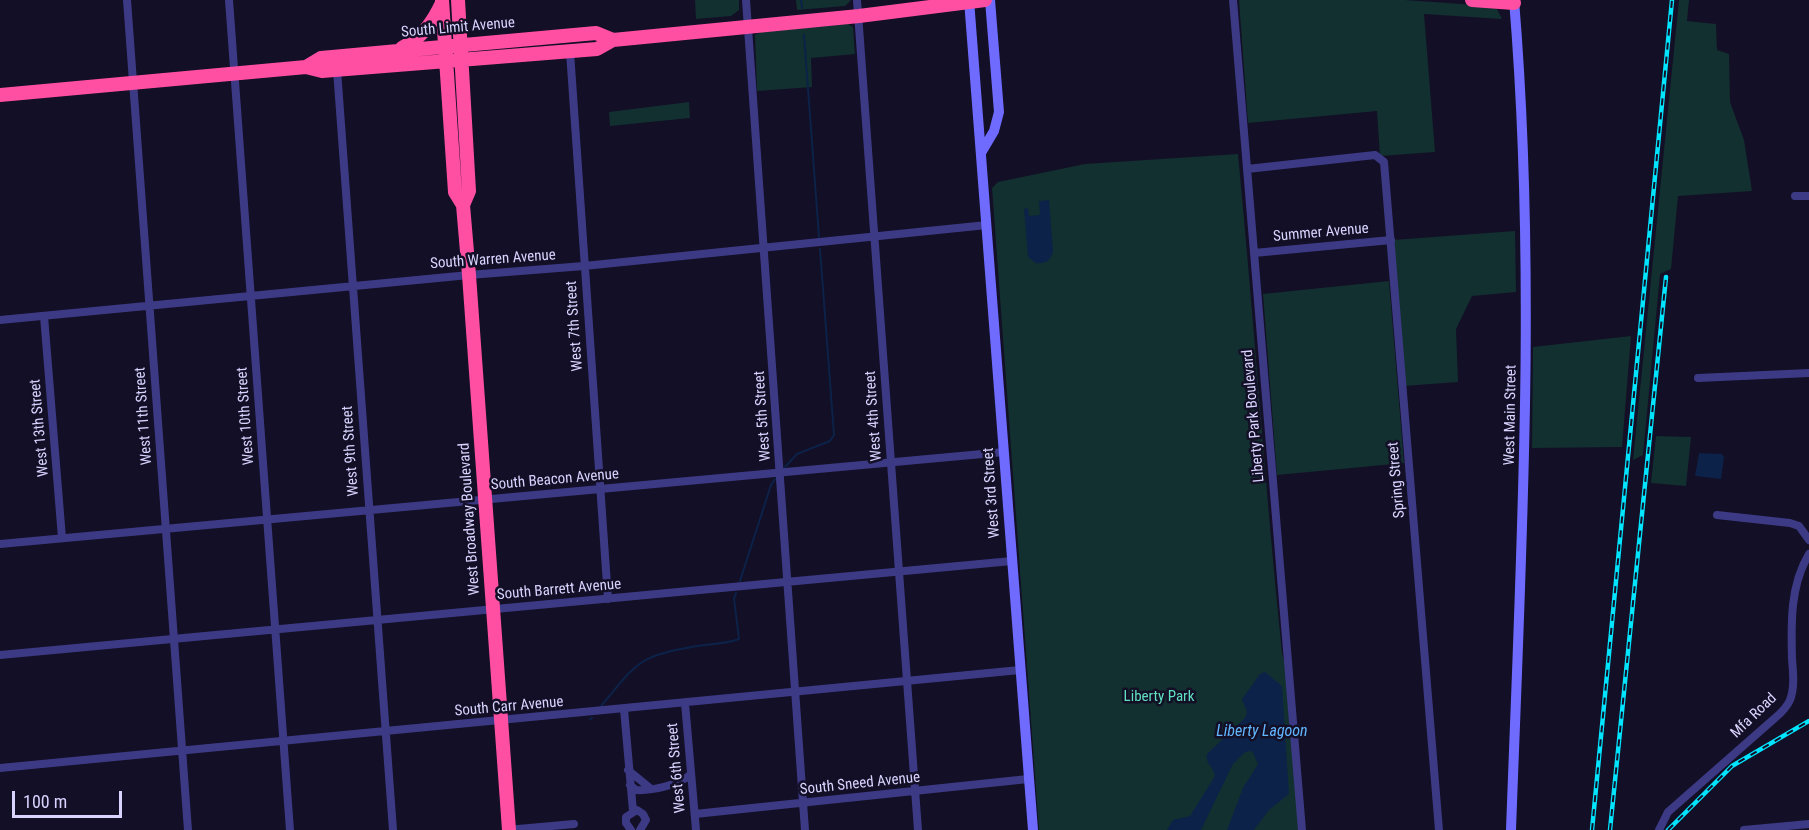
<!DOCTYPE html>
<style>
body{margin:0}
#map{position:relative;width:1809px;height:830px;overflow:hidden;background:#130f26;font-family:"Roboto Condensed",sans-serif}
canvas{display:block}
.scale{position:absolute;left:12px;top:791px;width:110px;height:27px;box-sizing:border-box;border:3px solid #d9d4ff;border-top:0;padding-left:8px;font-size:18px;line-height:21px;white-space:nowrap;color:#d9d4ff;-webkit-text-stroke:4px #130f26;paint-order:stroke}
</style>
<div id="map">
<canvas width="1809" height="830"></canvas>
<div class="scale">100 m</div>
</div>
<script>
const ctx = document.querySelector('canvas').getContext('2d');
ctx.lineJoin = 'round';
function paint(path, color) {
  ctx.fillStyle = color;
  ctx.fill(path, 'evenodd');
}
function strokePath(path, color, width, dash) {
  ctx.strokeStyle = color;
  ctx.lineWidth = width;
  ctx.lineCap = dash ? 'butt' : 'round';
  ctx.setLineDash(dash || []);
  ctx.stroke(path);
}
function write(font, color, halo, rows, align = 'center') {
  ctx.font = font + ' "Roboto Condensed",sans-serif';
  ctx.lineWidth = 5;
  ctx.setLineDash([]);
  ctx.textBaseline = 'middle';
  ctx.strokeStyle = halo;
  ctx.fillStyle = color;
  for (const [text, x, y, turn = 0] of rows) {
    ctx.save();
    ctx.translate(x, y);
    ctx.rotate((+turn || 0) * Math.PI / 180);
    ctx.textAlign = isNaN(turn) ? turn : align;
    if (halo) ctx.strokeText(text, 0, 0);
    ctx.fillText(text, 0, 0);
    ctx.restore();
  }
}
paint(new Path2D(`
 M695,0H739V10L731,16L696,19Z
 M796,0H851L845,6L797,10Z
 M1239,0H1405L1489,6L1497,9L1502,19L1424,14L1435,152L1380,156L1377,111L1248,123Z
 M1679,0H1689L1687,21L1716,24L1717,50L1729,54L1730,102L1744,140L1752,191L1678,196L1671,269L1660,274L1643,455L1633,460Z
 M848,24L853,27L855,54L811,58L812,87L757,91L755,35L761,32Z
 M689,102L690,118L610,126L609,112Z
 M1238,154C1254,320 1265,487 1282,653L1287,673L1300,830H1039L992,188L998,182L1085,164Z
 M1515,231L1516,292L1472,296L1456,329L1458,382L1404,386L1393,240Z
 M1389,281L1404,463L1277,475L1263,294Z
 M1631,336L1622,447L1532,448L1533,347Z
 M1656,436L1691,437L1686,486L1651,483Z`), '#12302f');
paint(new Path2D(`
 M1049,200L1053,251C1051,261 1045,264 1036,263L1028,257L1024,209L1028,208L1029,216L1040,215L1039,201Z
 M1699,453L1722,454L1724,457L1721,479L1695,476Z
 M1265,672L1282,686L1289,794L1269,810L1254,830H1227L1243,788L1258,764L1252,751L1245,752L1233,764L1201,830H1167L1173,820L1190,816L1215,776C1214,767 1205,764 1207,754L1245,718L1247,712L1242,699L1260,674Z`), '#0c2248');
strokePath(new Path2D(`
 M801,0L802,8
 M804,35L819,237
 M785,467L797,454L830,441L834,435L820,249
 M740,581L771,485L775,479
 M601,706C638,662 637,656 697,646C710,644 726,644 739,639L734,599L736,593
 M590,719L592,718`), '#0c2248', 2);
strokePath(new Path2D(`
 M127,0L188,830
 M229,0L290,830
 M746,0L805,830
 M857,0L918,830
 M1233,0L1302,830
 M570,52L608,599
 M337,70L393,830
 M1247,169L1375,155L1384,162L1439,830
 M1795,196H1809
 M1254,253L1391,240
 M44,316L62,538
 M0,320L469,275L584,266L987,225
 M1698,378L1809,373
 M1717,515L1790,523L1799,526L1809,540
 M0,544L1004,452
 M0,655L1012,561
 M685,703L696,830
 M624,709L633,811
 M0,768L1020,670
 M628,770L650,788
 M630,785L636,790C651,791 680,785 691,774
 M695,814L1028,779
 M507,830L574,824
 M631,830L626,823V817L637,810L643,814L646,820L640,830
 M1659,830L1668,812L1775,718C1781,713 1787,707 1790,700C1795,687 1793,672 1792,659C1791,624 1790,585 1809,554
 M1744,830L1809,824`), '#3d3a85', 8);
strokePath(new Path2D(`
 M969,0L1033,830
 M981,153L994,131L999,112L990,0
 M1511,830C1521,553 1537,277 1514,0`), '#6f6bff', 10);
strokePath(new Path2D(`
 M442,0L455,192L463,205L469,275L509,830
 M458,0L469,191L463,205
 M1472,0L1514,3
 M402,48C422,37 432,24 442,3
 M306,67L321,58L596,33L613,40
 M0,95L306,67L322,71L597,49L613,40L859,16L985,0`), '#ff4fa3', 14);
const rail = new Path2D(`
 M1592,830L1672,0
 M1610,830L1666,277
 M1668,830L1732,766L1809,721`);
strokePath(rail, '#00e5ff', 4.5);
strokePath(rail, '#130f26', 2, [7]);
write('15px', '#d9d4ff', '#130f26', [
 ["South Limit Avenue",458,28,-5],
 ["Summer Avenue",1321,233,-5],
 ["South Warren Avenue",493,260,-4],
 ["West 7th Street",575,326,-94],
 ["West Main Street",1511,415,-89],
 ["West 11th Street",144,416,-94],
 ["West 10th Street",246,416,-94],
 ["West 5th Street",763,416,-94],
 ["West 4th Street",874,416,-94],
 ["Liberty Park Boulevard",1254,416,-95],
 ["West 13th Street",40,428,-95],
 ["West 9th Street",351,451,-94],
 ["South Beacon Avenue",555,480,-5],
 ["Spring Street",1397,480,-95],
 ["West 3rd Street",992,493,-94],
 ["West Broadway Boulevard",470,519,-94],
 ["South Barrett Avenue",559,590,-5],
 ["South Carr Avenue",509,707,-5],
 ["Mfa Road",1754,716,-44],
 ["West 6th Street",677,768,-95],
 ["South Sneed Avenue",860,784,-6]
]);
write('15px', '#5fe0c0', '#130f26', [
 ["Liberty Park",1159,697]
]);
write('italic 16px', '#62b6ff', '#130f26', [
 ["Liberty Lagoon",1262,732]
]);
</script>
